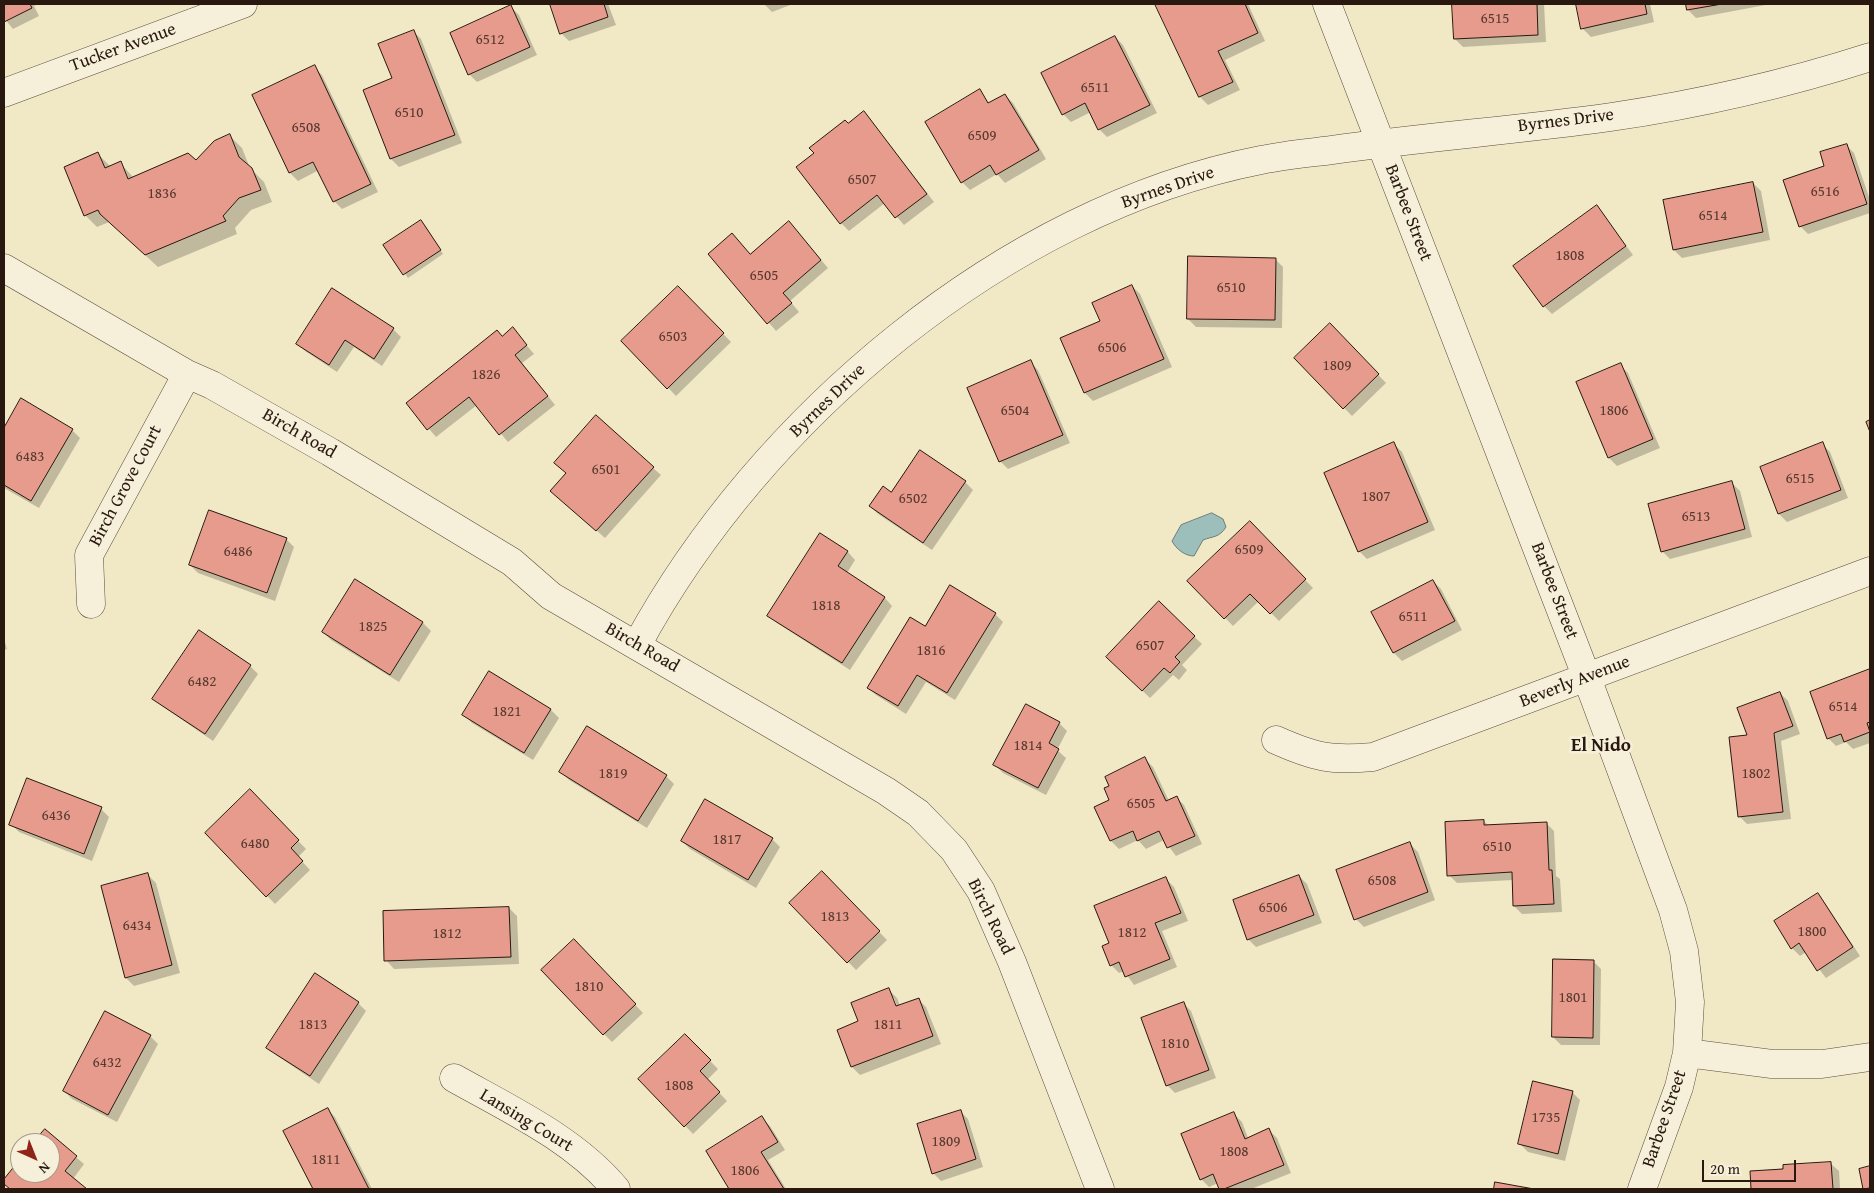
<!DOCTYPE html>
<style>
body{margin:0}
#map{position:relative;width:1874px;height:1193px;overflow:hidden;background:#f1e8c6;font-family:"Gentium Book Plus",serif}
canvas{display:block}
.frame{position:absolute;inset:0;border:5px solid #29180f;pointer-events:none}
.north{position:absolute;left:10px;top:1133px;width:50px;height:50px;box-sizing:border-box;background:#f6f0da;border:1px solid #a49a89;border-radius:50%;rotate:136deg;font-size:14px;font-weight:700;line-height:20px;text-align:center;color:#29180f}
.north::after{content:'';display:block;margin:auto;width:18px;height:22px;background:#8f2418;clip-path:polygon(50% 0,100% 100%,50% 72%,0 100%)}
.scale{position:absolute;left:1702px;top:1160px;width:94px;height:22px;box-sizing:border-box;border:2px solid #29180f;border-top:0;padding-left:6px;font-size:15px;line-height:18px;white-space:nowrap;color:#29180f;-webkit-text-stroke:4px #f6f0da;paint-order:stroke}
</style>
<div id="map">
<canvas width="1874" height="1193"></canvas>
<div class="frame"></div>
<div class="north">N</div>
<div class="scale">20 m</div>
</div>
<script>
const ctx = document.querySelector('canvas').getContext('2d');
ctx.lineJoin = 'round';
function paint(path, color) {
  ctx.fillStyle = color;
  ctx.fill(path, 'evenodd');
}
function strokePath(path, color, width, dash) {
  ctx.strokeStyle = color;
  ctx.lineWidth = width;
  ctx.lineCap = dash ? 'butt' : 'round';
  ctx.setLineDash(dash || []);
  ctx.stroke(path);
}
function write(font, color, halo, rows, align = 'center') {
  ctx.font = font + ' "Gentium Book Plus",serif';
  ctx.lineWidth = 5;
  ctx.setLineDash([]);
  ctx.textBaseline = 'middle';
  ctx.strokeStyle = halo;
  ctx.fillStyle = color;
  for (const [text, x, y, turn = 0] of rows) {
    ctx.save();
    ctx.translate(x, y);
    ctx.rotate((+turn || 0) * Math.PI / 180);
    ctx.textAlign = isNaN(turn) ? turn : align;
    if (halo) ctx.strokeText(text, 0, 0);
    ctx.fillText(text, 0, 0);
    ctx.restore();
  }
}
const water = new Path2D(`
 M1212,513L1223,519L1226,527C1219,538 1213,536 1203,540L1194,556C1185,556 1176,549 1172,541L1181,525Z`);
paint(water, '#9cbfbb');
strokePath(water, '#6e7c76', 1);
paint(new Path2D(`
 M4,4H38L34,6L39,16L13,29L4,18Z
 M551,4H608L616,25L569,41L561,33Z
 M764,4H793L772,12Z
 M1157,4H1248L1265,41L1225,60L1240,90L1208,105L1200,97Z
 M1454,4H1544L1546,42L1463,47L1455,39Z
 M1577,4H1650L1654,22L1591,37L1583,29Z
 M1687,4H1771L1696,18L1688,10Z
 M511,7L519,15L537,55L477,82L469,74Z
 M413,31L421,39L462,143L399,167L391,159L393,79Z
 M1115,37L1123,45L1157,113L1107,137L1100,130L1091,112L1071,122L1063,114Z
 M314,67L322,75L378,192L342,209L334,201L319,170L298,181L290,173L254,96Z
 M980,91L990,104L1005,95L1013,103L1046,159L1005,183L997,174L970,190L962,182L927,122Z
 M871,121L934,202L904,225L885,203L849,231L841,223L848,125Z
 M230,136L242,148L250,168L264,182L272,202L251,210L235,228L237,234L158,267L109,222L97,227L85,215L98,154L111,167L120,163L134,178L196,162Z
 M1846,145L1854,153L1870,200V213L1808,234L1800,226L1825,166Z
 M1753,183L1761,191L1770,240L1682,258L1674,250Z
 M1597,207L1633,255L1552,314L1544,306Z
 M789,222L828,268L790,301L799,312L776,331L710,254L732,234L750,255Z
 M425,225L443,254L408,278L385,245Z
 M1275,259L1283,267L1282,328L1196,327L1188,319Z
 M1132,286L1140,294L1172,367L1093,401L1085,393L1062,339L1102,321Z
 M678,287L731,342L676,396L623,341Z
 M1330,325L1386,383L1352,416L1296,358Z
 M393,329L401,337L382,366L354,347L337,372L305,351L297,343Z
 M513,329L534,354L522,363L555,405L508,442L477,405L436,437L407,403Z
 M1030,362L1038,370L1070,443L1008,469L1000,461Z
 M1620,365L1628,373L1660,448L1617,466L1609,458Z
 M21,400L72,430L80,438L39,508L4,488V430Z
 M1394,444L1402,452L1435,530L1367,559L1359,551Z
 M1822,444L1830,452L1848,498L1787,522L1779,514L1761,468Z
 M653,468L661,475L605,538L560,498Z
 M965,482L973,490L932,550L878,514L870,506Z
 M1732,483L1740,491L1752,537L1670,559L1662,551Z
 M1250,523L1313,588L1279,621L1259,601L1233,626L1189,581Z
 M820,535L848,552L855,560L847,573L885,598L892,606L850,670L777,623L769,615Z
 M286,539L294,547L275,601L198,573L190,565Z
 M1433,581L1441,589L1462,630L1402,661L1394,653L1373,612Z
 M951,587L995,614L1003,622L955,700L926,682L906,714L876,695L868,687L925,628Z
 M1159,603L1202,644L1182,665L1187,670L1179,680L1173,675L1150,698L1107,657Z
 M423,623L431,631L399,682L331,640L323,632Z
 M4,639L7,649L4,650Z
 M250,666L258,674L213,741L162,706L154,699Z
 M1870,670V743L1853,749L1846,742L1836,746L1828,738L1811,693Z
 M490,673L551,710L559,718L533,760L472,723L464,715Z
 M1780,693L1788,701L1800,734L1781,741L1791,819L1747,824L1739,816L1749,736Z
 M1059,723L1067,731L1057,750L1066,758L1046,795L1003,773L995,765Z
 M1145,759L1153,767L1169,801L1176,797L1184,805L1202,844L1176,856L1164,840L1146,849L1138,840L1119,849L1111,841L1096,808L1111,801V786Z
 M561,772L666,776L674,784L647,828L569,780Z
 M250,791L306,849L298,857L310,870L275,904L207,833Z
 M101,809L109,817L92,861L19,832L11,824Z
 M1484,821L1489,826L1546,823L1554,831L1556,876L1560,879L1562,912L1522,914L1514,906L1513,880L1457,883L1449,875Z
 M772,839L780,847L756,888L690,849L682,841Z
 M1410,844L1418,852L1435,900L1364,927L1356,919Z
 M822,873L887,940L856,970L791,903Z
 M148,875L156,883L180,973L134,986L126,978L102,887Z
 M1299,876L1307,884L1322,923L1256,947L1248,939Z
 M1166,879L1174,887L1188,921L1162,931L1177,967L1134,985L1124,971L1119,973L1111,965V944Z
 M1817,895L1825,903L1860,956L1826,978L1806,952L1800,956L1792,948Z
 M509,908L517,916L519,964L394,969L386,960Z
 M582,949L643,1013L612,1042L604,1034Z
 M1593,961L1601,969L1600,1045H1561L1553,1037Z
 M315,975L358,1003L366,1011L319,1084L276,1055L268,1047Z
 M889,990L897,998L900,1006L918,999L926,1007L941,1044L860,1075L852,1067L839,1030L860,1022ZM891,998H894L899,1012H897Z
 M1183,1003L1191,1011L1216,1078L1175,1093L1167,1085Z
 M685,1035L718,1069L707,1080L727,1101L693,1134L640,1079Z
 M150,1036L158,1044L117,1122L72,1099L64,1091Z
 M1572,1092L1580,1100L1565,1161L1528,1152L1520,1144Z
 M327,1109L335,1117L372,1189H314L285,1131Z
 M960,1111L968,1119L983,1167L941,1181L933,1173Z
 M1234,1114L1242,1122L1248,1138L1269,1130L1277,1138L1291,1173L1251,1189H1220L1218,1183L1209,1187L1201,1179Z
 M762,1118L770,1126L785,1150L768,1160L786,1189H731L708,1152Z
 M45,1131L84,1164L73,1179L85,1189H10L4,1183L20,1161V1173H50V1143H35Z
 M1830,1163L1839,1171L1840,1189H1753L1752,1172Z`), '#0003');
const building = new Path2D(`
 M4,4H30L32,8L4,22Z
 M550,4H604L608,17L560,34Z
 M1155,4H1245L1258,33L1218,51L1233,82L1199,97Z
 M1452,4H1537L1538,35L1454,39Z
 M1576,4H1645L1647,14L1581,29Z
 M1686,4H1722L1687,10Z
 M511,5L530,47L468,75L450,33Z
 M414,30L455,135L390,159L363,90L392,78L378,44Z
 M1115,36L1150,105L1098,130L1085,103L1062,115L1041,73Z
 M315,65L371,184L333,202L313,162L289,173L252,95Z
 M980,89L988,103L1005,94L1039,150L996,175L990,165L961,183L925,122Z
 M864,111L927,194L895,218L877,195L840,224L796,167L814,153L809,148L845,120L848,123Z
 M230,134L239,157L252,168L261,190L239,198L223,216L226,221L145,255L100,214L98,210L84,216L64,167L98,152L105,168L121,161L128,179L188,153L196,160L214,141Z
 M1847,144L1867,204L1799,227L1783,180L1824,166L1820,152Z
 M1753,182L1763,232L1673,250L1663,200Z
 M1597,205L1626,246L1543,307L1513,266Z
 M421,220L441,250L403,275L383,245Z
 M789,221L821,260L783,293L792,303L767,324L708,254L732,233L750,254Z
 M1188,256L1276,258L1275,320L1187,319Z
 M1132,285L1164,359L1084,393L1060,338L1100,321L1092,303Z
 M678,286L724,333L667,389L621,341Z
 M332,288L394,328L374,359L345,340L329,365L296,344Z
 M1330,323L1379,374L1343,409L1294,358Z
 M513,327L527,345L515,355L548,396L499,435L469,397L427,430L406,403L497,330L502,336Z
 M1031,360L1063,435L999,462L967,388Z
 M1621,363L1653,439L1608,458L1576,382Z
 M21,398L73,429L31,501L4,485V428Z
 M596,415L654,467L596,531L550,491L566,473L554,463Z
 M1870,420V432L1866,422Z
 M1394,442L1428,522L1358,552L1324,473Z
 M1823,442L1841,490L1778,514L1760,467Z
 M920,450L966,481L923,543L869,506L883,486L891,492Z
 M1732,481L1745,529L1661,552L1648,504Z
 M209,510L287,538L267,593L189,565Z
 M1250,521L1306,579L1270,614L1250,594L1224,619L1187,581Z
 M820,533L848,551L838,566L885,597L842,663L767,616Z
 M355,579L423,622L390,675L322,632Z
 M1433,580L1455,621L1393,653L1371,612Z
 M950,585L996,613L947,693L917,675L898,706L867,688L910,617L925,626Z
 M1159,601L1195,636L1175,657L1180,662L1170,673L1164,668L1142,691L1106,657Z
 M199,630L251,665L205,734L152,699Z
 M1870,669V722L1867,723L1870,732L1844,742L1841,734L1827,739L1810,692Z
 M489,671L551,709L524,753L462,715Z
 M1780,692L1793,726L1774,733L1783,812L1738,817L1729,737L1747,735L1737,708Z
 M1026,704L1060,722L1049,743L1059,749L1038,788L993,765Z
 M587,726L667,775L638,821L559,772Z
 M1145,757L1166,801L1177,796L1195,836L1167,848L1159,831L1137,841L1133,831L1110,841L1094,807L1109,800L1104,788L1109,786L1105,777Z
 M27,778L102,807L84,854L9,825Z
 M250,789L299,840L291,848L303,861L266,897L205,833Z
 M705,799L773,838L748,880L681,841Z
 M1484,820V825L1547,822L1549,870H1552L1554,904L1513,906L1512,872L1447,876L1445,822Z
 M1410,842L1428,892L1354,920L1336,870Z
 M822,871L880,931L847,963L789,903Z
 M148,873L172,965L125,978L101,886Z
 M1299,875L1314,915L1247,940L1233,900Z
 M1166,877L1181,913L1155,923L1170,959L1125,977L1119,962L1110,966L1102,946L1109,943L1094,906Z
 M1818,893L1853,947L1817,971L1799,943L1791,949L1774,921Z
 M509,907L511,957L384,961L383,911Z
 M574,939L636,1004L603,1035L541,970Z
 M1553,959L1594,960L1593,1038L1552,1037Z
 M315,973L359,1002L310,1076L266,1048Z
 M889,988L896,1006L919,998L933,1036L851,1067L837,1030L858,1021L851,1003Z
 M1184,1002L1209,1070L1166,1086L1141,1018Z
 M105,1011L151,1035L108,1115L63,1091Z
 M685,1034L711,1060L700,1071L720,1092L684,1127L638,1079Z
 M1533,1081L1573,1091L1558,1154L1518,1144Z
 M328,1108L369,1189H313L283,1131Z
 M961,1110L976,1159L932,1174L917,1124Z
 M1234,1112L1245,1139L1269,1128L1284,1165L1224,1189H1219L1213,1174L1200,1180L1181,1134Z
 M762,1116L778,1142L761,1152L784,1189H729L706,1151Z
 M45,1129L77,1156L65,1171L87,1189H10L4,1184V1179L20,1159V1173H50V1143H33Z
 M1831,1162L1833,1189H1751L1750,1171L1783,1169V1165Z
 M1870,1166V1188L1863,1189L1859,1169Z
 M1495,1182L1534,1189H1494Z`);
paint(building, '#e69b8d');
strokePath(building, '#29180f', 1);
const minor = new Path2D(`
 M1327,4L1587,678L1673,910L1684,951L1690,1002L1687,1053L1679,1087L1642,1189
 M4,93L243,4
 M4,268L187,374L212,385L330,452L512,562L551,596L886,791L918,813L954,850L981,891L1012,962L1100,1189
 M91,604L89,555L187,374
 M637,645C759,419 1005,210 1261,160C1284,155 1308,153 1332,150C1425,137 1518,130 1611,117C1699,104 1786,84 1870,57
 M1276,740C1314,757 1331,761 1373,757L1870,571
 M1687,1053L1772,1064H1822L1870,1057
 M454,1078C511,1110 574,1139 616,1189`);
strokePath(minor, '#5b4c3d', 29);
strokePath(minor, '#f6f0da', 28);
write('15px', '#58392e', null, [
 ["6515",1495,19],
 ["6512",490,40],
 ["6511",1095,88],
 ["6510",409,113],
 ["6508",306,128],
 ["6509",982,136],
 ["6507",862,180],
 ["6516",1825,192],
 ["1836",162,194],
 ["6514",1713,216],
 ["1808",1570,256],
 ["6505",764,276],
 ["6510",1231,288],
 ["6503",673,337],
 ["6506",1112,348],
 ["1809",1337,366],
 ["1826",486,375],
 ["6504",1015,411],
 ["1806",1614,411],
 ["6483",30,457],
 ["6501",606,470],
 ["6515",1800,479],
 ["1807",1376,497],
 ["6502",913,499],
 ["6513",1696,517],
 ["6509",1249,550],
 ["6486",238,552],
 ["1818",826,606],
 ["6511",1413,617],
 ["1825",373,627],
 ["6507",1150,646],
 ["1816",931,651],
 ["6482",202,682],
 ["6514",1843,707],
 ["1821",507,712],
 ["1814",1028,746],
 ["1819",613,774],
 ["1802",1756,774],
 ["6505",1141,804],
 ["6436",56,816],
 ["1817",727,840],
 ["6480",255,844],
 ["6510",1497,847],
 ["6508",1382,881],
 ["6506",1273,908],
 ["1813",835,917],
 ["6434",137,926],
 ["1800",1812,932],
 ["1812",1132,933],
 ["1812",447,934],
 ["1810",589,987],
 ["1801",1573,998],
 ["1813",313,1025],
 ["1811",888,1025],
 ["1810",1175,1044],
 ["6432",107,1063],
 ["1808",679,1086],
 ["1735",1546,1118],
 ["1809",946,1142],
 ["1808",1234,1152],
 ["1811",326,1160],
 ["1806",745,1171]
]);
write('18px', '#29180f', '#f6f0da', [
 ["Tucker Avenue",123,48,-20],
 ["Byrnes Drive",1566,121,-7],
 ["Byrnes Drive",1168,188,-19],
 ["Barbee Street",1408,213,69],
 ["Byrnes Drive",828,401,-44],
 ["Birch Road",299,434,30],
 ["Birch Grove Court",126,486,-62],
 ["Barbee Street",1554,591,69],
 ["Birch Road",642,648,30],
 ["Beverly Avenue",1575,682,-21],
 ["Birch Road",990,917,64],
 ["Barbee Street",1665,1119,-71],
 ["Lansing Court",526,1121,31]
]);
write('bold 19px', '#29180f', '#f6f0da', [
 ["El Nido",1601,746]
]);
</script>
